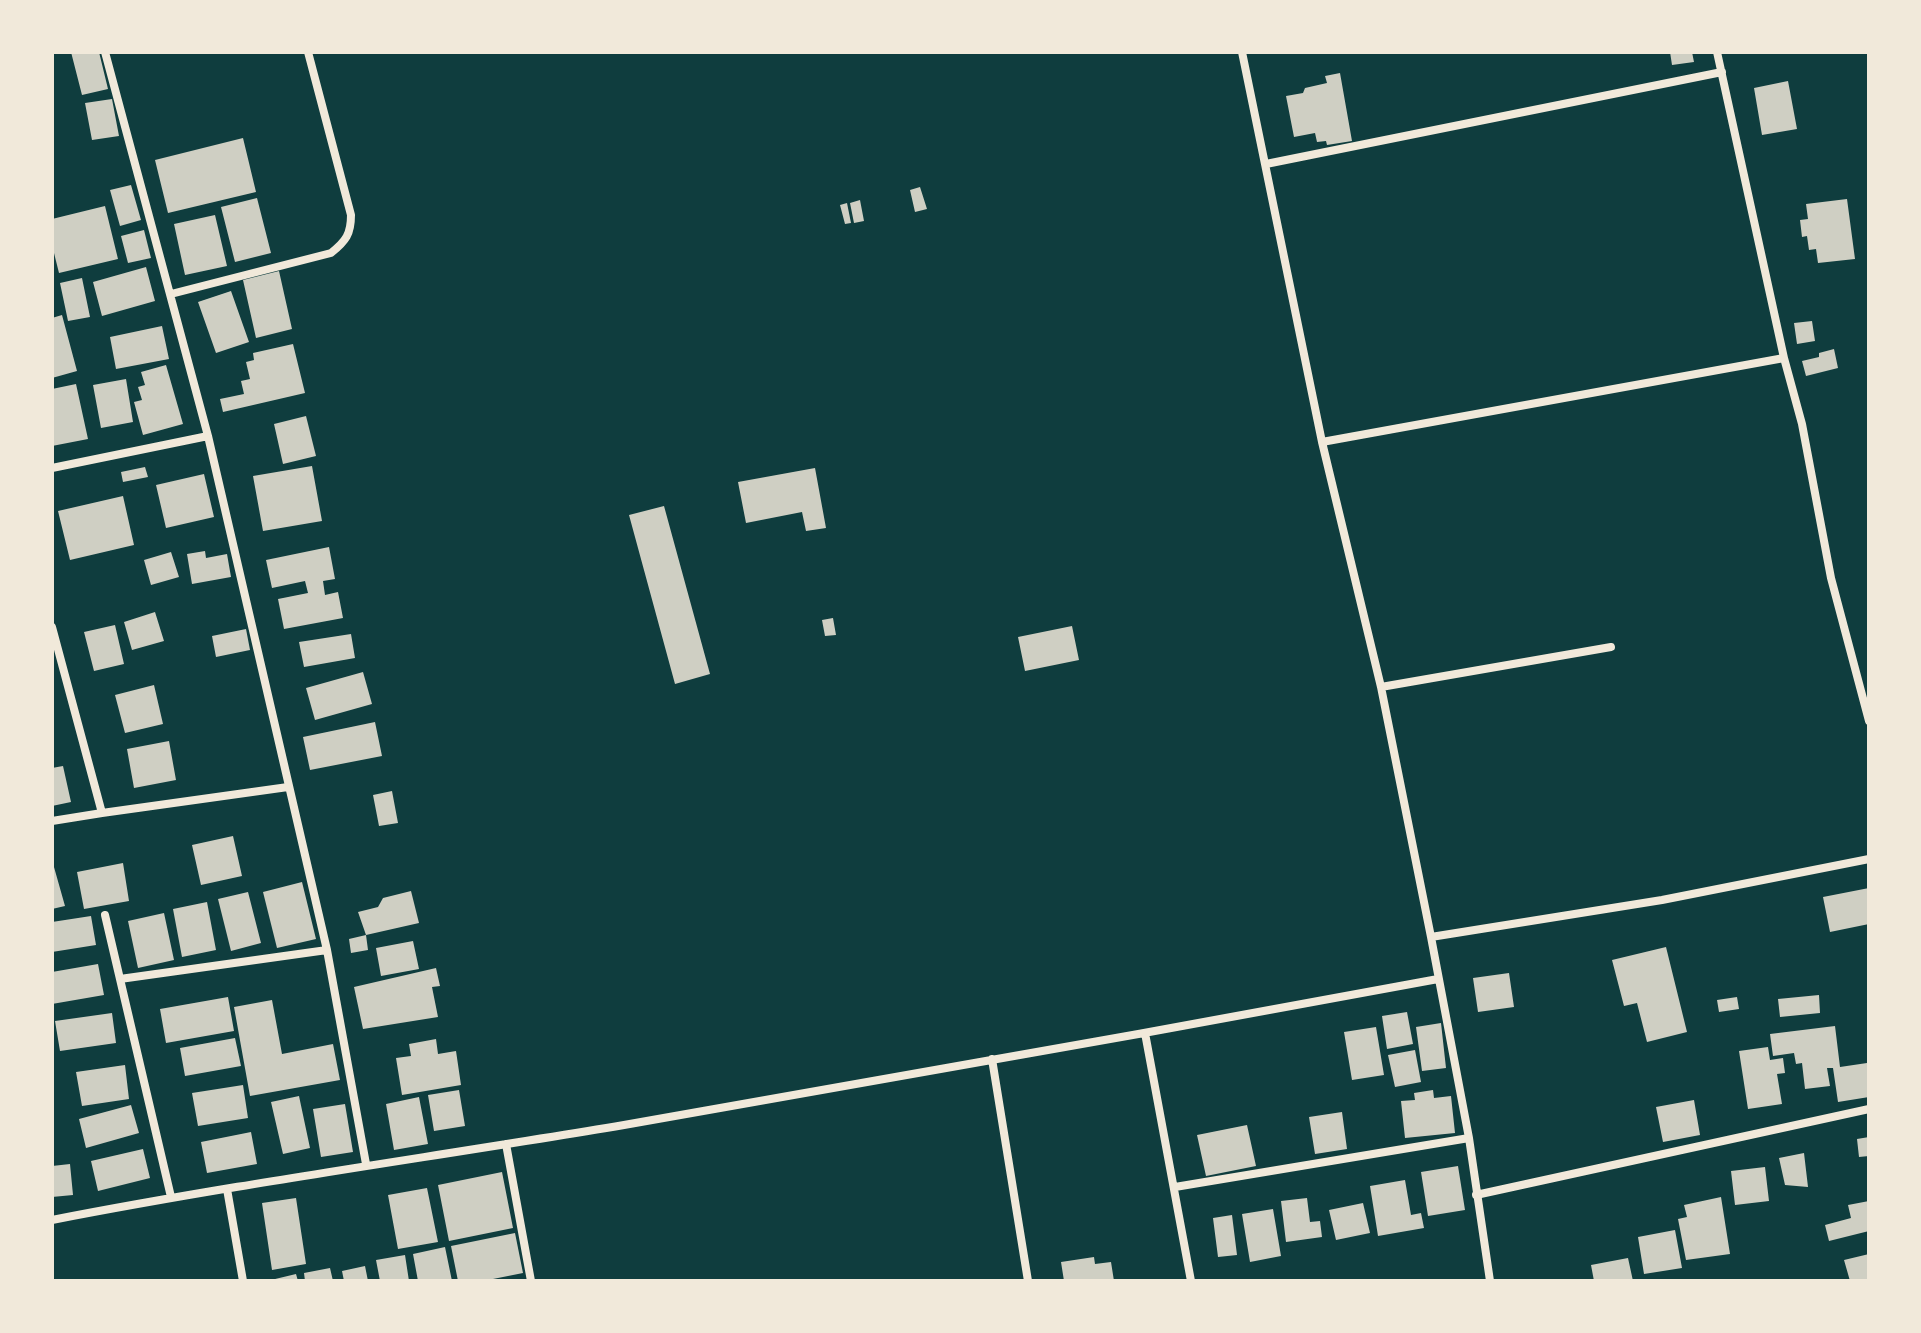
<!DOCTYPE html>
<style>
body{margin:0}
#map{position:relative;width:1921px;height:1333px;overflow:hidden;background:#0f3d3e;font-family:Raleway,sans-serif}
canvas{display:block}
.frame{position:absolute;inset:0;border:54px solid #f1e9da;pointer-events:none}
</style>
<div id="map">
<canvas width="1921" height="1333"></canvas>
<div class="frame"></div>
</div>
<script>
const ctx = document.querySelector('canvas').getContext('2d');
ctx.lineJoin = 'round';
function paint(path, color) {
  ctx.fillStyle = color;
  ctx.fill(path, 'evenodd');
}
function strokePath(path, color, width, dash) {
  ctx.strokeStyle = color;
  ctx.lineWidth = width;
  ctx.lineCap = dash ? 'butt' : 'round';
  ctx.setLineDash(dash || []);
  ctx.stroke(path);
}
paint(new Path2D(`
 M71,52H99L108,89L82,95Z
 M1670,52H1692L1694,62L1672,65Z
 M1340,73L1352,141L1327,145L1326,141L1317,142L1315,133L1294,137L1286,96L1303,93L1305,88L1327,83L1325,76Z
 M1788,81L1797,129L1762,135L1754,88Z
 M112,99L119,136L92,140L85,103Z
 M243,138L256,192L168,213L155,160Z
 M131,185L141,220L120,226L110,190Z
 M920,187L927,209L915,212L910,190Z
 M257,198L271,253L235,262L221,207Z
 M1847,199L1855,259L1818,263L1816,249L1809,250L1807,236L1802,237L1800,220L1808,219L1806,204Z
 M860,200L864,221L854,223L850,203Z
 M847,203L851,223L845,224L840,205Z
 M105,206L118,259L59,273L52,245V219Z
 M215,215L227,266L185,275L174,224Z
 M144,230L151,258L128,263L121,236Z
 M146,267L155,301L102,316L93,282Z
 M279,271L292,329L256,338L243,280Z
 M82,278L90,317L68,321L60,283Z
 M231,291L249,342L216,353L198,302Z
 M62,315L77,371L52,378V318Z
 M1812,321L1815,341L1797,344L1794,323Z
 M162,326L169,359L116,369L110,337Z
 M293,344L305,393L223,412L220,399L244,394L241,381L250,379L246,362L254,360L253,353Z
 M1834,349L1838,368L1806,376L1802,361L1819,357V353Z
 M166,365L183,424L143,435L134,402L142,400L138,387L145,385L141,372Z
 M126,379L133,422L101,428L93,385Z
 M76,384L88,439L52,446V389Z
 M306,416L316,456L283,464L274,424Z
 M312,466L322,521L263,531L253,476Z
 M145,467L148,477L123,482L121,472Z
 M815,468L826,528L806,531L802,512L746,523L738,482Z
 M204,474L214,517L166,528L156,485Z
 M123,496L134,545L70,560L58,511Z
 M664,506L710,674L675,684L629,515Z
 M329,547L335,579L323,581L325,595L338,592L343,618L284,629L278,599L308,593L305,581L272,588L266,560Z
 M205,551L206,558L227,554L231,577L192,584L187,554Z
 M171,552L179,577L151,585L144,560Z
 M155,612L164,641L132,650L124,622Z
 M833,618L836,635L825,636L822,620Z
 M115,625L124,664L94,671L84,632Z
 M1072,626L1079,660L1025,671L1018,637Z
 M246,629L250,650L216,657L212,636Z
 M351,634L355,658L304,667L299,642Z
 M363,672L372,704L315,720L306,688Z
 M154,685L163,724L125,733L115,695Z
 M375,722L382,756L310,770L303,737Z
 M169,741L176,780L134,788L127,749Z
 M63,766L71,802L52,806V768Z
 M392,791L398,823L379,826L373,795Z
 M233,836L242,876L201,885L192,845Z
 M52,860L65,906L52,909Z
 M123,863L129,901L84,909L77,872Z
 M302,882L316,939L277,948L263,892Z
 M1869,888V924L1830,932L1823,897Z
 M411,891L419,923L366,935L358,912L378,907L383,898Z
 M248,892L261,943L231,951L218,899Z
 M207,902L216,950L182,957L173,909Z
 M164,913L174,960L138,968L128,921Z
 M91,916L96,945L52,952V922Z
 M366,935L368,950L351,953L349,939Z
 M413,941L419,969L381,976L376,948Z
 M1666,947L1687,1032L1647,1042L1637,1003L1624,1006L1612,960Z
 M98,964L104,995L52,1004V972Z
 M436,968L440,986L432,987L438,1017L363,1029L354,987Z
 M1509,973L1514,1007L1478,1012L1473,978Z
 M1819,995L1820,1013L1780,1017L1778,999Z
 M228,997L234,1031L166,1043L160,1009Z
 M1737,997L1739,1009L1719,1012L1717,1000Z
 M272,1000L282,1054L333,1044L340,1080L250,1096L234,1007Z
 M1407,1012L1413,1044L1387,1049L1382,1016Z
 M112,1013L116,1043L60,1051L55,1021Z
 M1441,1023L1446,1068L1422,1071L1416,1027Z
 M1835,1026L1840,1067L1867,1063L1869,1097L1838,1102L1833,1068H1827L1830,1086L1805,1089L1802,1063L1796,1064L1794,1053L1773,1056L1770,1034Z
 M1376,1027L1384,1075L1352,1080L1344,1032Z
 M235,1038L241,1066L185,1076L180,1048Z
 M436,1039L438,1054L456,1051L461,1085L402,1095L396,1058L411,1056L409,1044Z
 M1768,1047L1770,1060L1783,1058L1785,1073L1777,1074L1782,1104L1748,1109L1739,1051Z
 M1415,1050L1421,1082L1395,1087L1388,1055Z
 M125,1065L129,1099L82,1106L76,1072Z
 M243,1085L248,1118L198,1126L192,1093Z
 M459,1090L465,1126L434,1131L428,1095Z
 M1433,1090L1434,1098L1451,1096L1455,1133L1405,1138L1401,1101L1415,1100L1414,1093Z
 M299,1096L310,1148L283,1154L271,1102Z
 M419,1097L428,1144L394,1150L386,1104Z
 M1694,1100L1700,1135L1663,1142L1656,1107Z
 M345,1104L353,1152L321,1157L313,1109Z
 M131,1105L139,1133L86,1148L79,1119Z
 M1342,1112L1347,1149L1315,1154L1309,1117Z
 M1247,1125L1256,1166L1206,1176L1197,1135Z
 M251,1132L257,1164L207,1173L201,1142Z
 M1869,1137V1156L1859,1157L1857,1139Z
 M143,1149L150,1178L98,1191L91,1161Z
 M1804,1153L1808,1187L1785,1185L1779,1158Z
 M70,1164L73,1195L52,1197V1166Z
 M1458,1166L1465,1210L1428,1216L1421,1172Z
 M1765,1167L1769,1201L1735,1205L1731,1171Z
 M502,1172L513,1228L449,1241L438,1185Z
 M1405,1180L1411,1215L1421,1213L1424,1228L1378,1236L1370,1186Z
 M427,1188L438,1242L398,1249L388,1195Z
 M1721,1197L1730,1254L1686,1260L1678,1219L1687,1217L1684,1205Z
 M296,1198L306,1264L272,1270L262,1203Z
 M1307,1198L1310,1222L1320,1221L1322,1237L1286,1242L1281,1201Z
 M1869,1201V1231L1829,1241L1825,1225L1851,1218L1848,1205Z
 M1363,1203L1370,1233L1336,1240L1329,1210Z
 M1273,1209L1281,1256L1250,1262L1242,1214Z
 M1232,1215L1237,1255L1218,1257L1213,1218Z
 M1675,1230L1682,1268L1644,1274L1638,1237Z
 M515,1233L523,1273L483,1281H458L451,1246Z
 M445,1247L452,1281H418L413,1254Z
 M1869,1254V1281H1850L1844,1260Z
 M405,1255L409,1281H380L376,1260Z
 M1094,1257L1095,1264L1111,1262L1114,1281H1064L1061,1262Z
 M1628,1258L1633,1281H1594L1591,1265Z
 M365,1266L368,1281H344L342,1271Z
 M330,1268L333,1281H305L304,1273Z
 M296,1274L298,1281H271V1280Z`), '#cfcfc3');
strokePath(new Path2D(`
 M105,52L208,436L327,950L366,1164
 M1242,52L1322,442L1381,687L1431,937L1469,1138L1490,1281
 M1717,52L1784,358L1802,424L1831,578L1869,721
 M1266,164L1722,72
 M171,294L331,253C346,241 351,234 351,215L308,52
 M1322,442L1784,358
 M52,468L208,436
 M52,627L102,813L52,821
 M1381,687L1611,647
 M102,813L288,787
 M105,915L171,1197
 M1431,937L1662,900L1869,859
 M120,979L327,950
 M1145,1033L1191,1281
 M992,1059L1028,1281
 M506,1144L531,1281
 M1175,1187L1469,1138
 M227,1189L243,1281
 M1476,1195L1869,1109
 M52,1220C242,1183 433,1157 624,1125C895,1079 1167,1029 1438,979`), '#f1e9da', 8);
</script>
